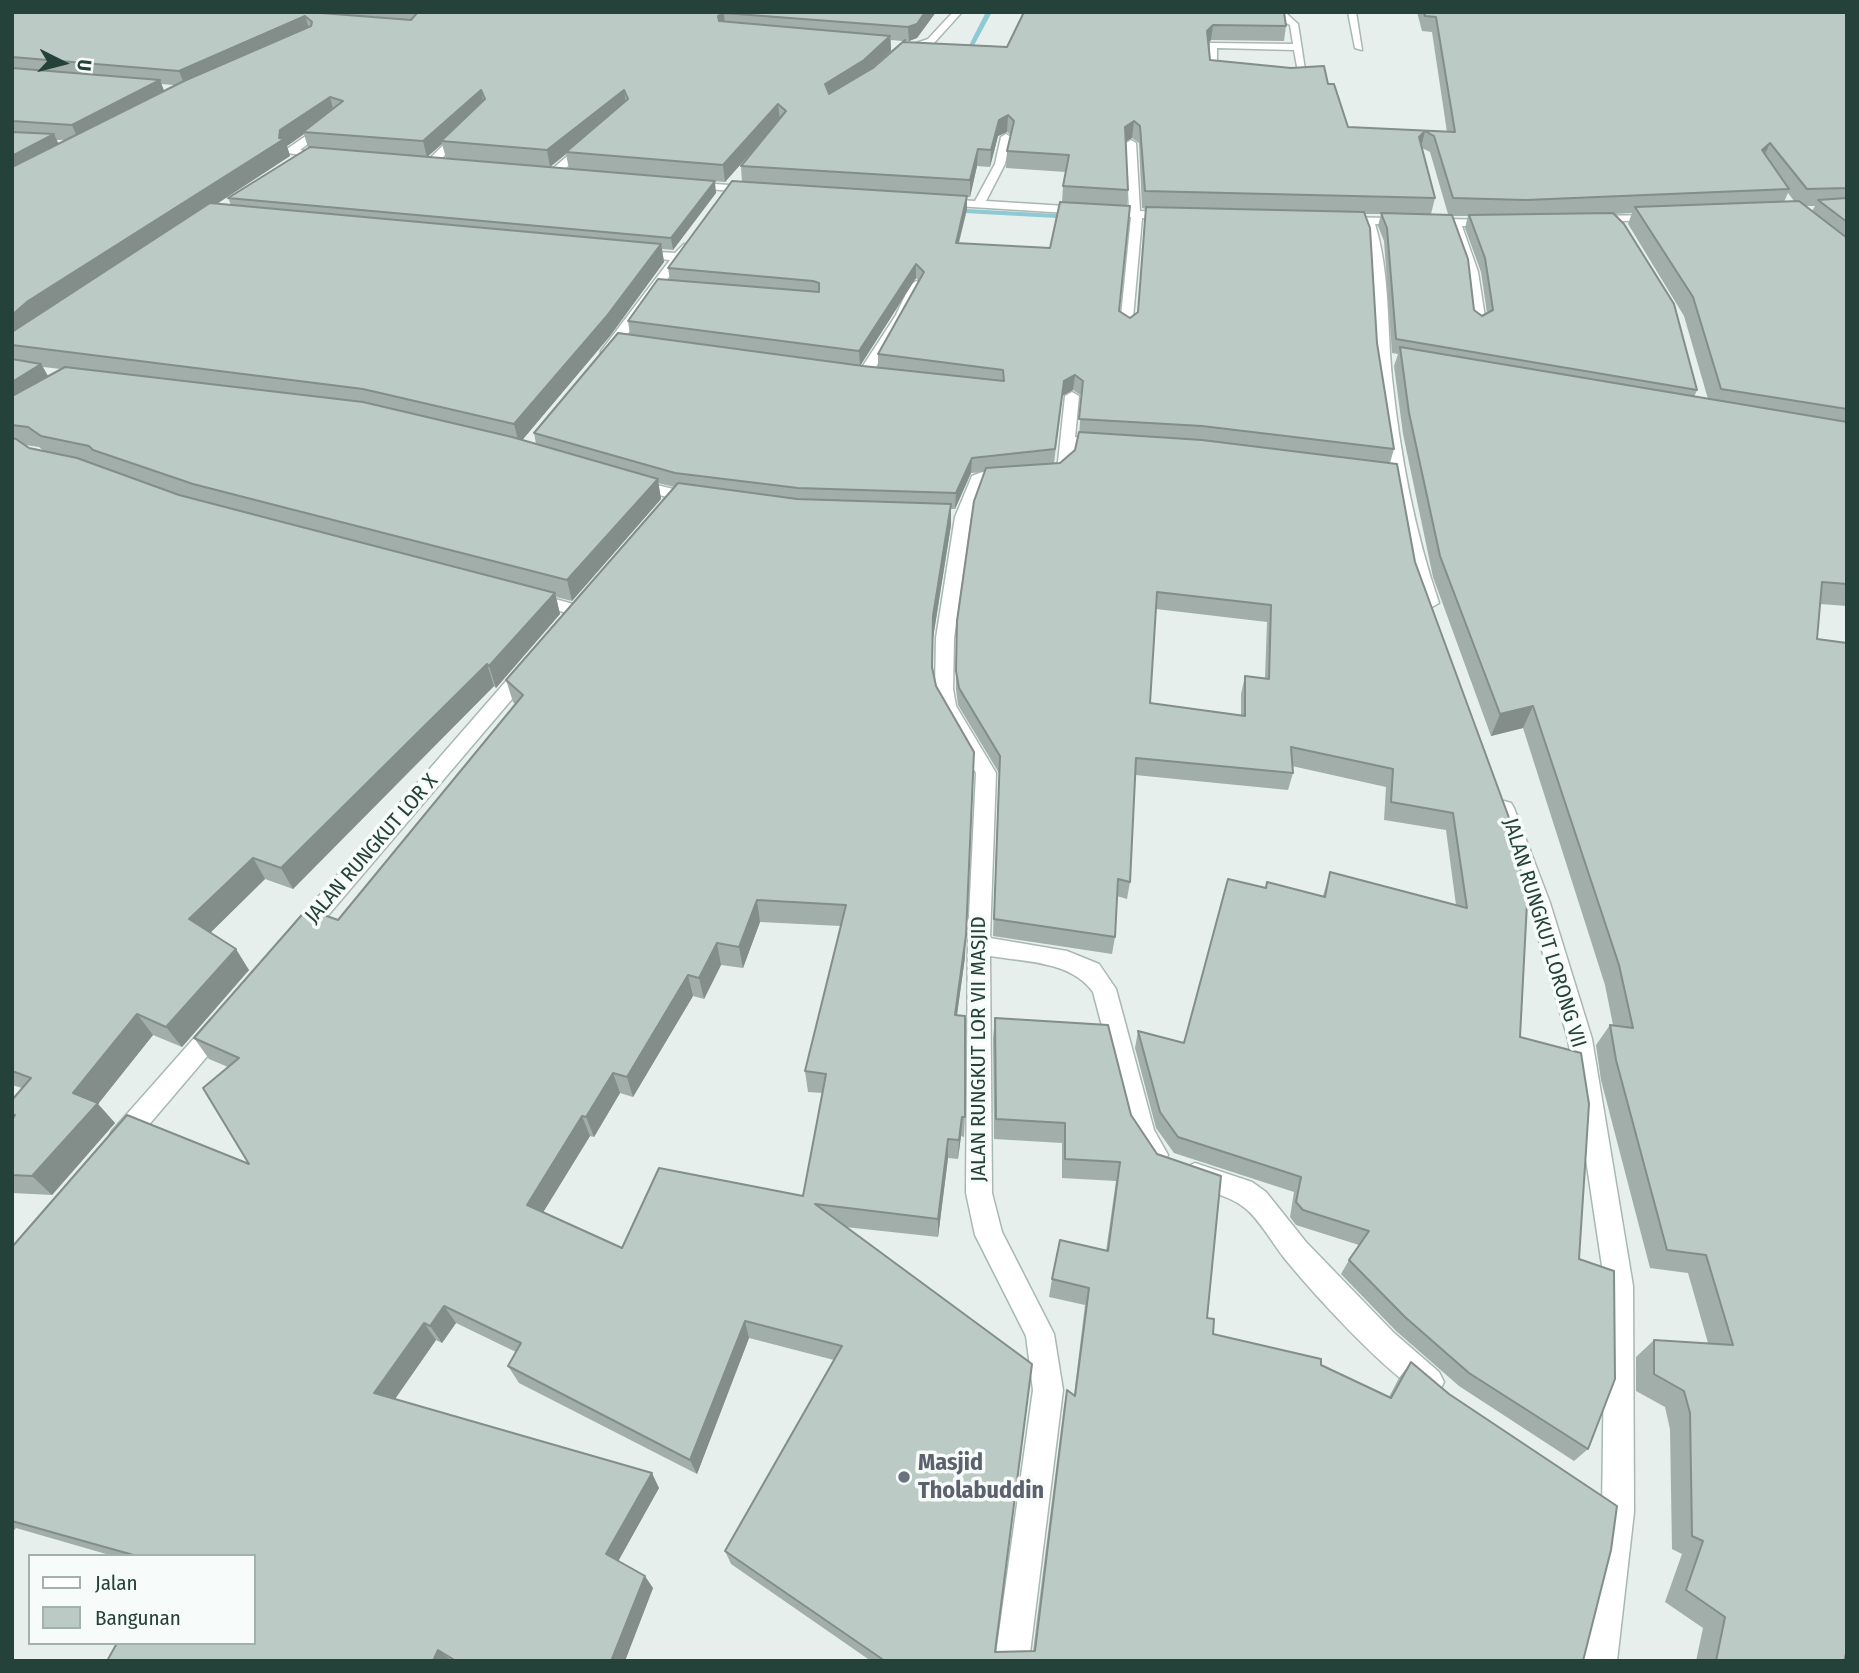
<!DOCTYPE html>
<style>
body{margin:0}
#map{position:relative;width:1859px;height:1673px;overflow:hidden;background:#e6efeb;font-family:"Fira Sans Condensed",sans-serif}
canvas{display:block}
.frame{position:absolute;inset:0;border:14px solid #24423a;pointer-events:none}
.legend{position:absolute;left:28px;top:1554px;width:228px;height:91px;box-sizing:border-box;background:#f7fbf9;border:2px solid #a3b1ad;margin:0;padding:9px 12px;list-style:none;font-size:21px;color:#24423a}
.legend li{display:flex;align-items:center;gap:14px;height:35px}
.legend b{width:35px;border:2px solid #a3b1ad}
.north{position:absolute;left:28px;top:28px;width:70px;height:70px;-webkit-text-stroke:5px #f7fbf9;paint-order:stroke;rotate:96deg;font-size:19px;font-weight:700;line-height:28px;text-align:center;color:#24423a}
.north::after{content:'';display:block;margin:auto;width:24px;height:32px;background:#24423a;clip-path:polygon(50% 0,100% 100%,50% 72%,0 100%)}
</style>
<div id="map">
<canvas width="1859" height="1673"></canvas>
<div class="frame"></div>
<ul class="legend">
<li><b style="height:9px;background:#fff"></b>Jalan</li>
<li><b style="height:19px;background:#bbcac4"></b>Bangunan</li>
</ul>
<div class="north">U</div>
</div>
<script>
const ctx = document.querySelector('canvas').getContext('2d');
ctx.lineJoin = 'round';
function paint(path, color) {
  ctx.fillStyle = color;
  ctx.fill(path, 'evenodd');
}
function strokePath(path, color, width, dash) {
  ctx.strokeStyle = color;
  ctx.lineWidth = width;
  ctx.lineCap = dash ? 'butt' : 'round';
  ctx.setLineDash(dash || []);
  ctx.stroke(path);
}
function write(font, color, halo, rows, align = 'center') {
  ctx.font = font + ' "Fira Sans Condensed",sans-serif';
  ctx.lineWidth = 7;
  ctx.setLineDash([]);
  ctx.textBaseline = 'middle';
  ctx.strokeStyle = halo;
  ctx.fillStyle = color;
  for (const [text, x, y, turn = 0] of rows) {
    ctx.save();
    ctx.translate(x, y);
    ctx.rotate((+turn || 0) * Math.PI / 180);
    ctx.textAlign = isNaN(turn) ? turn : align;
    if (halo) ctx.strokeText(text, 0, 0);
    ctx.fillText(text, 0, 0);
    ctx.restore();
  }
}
paint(new Path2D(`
 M986,12H992L965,62L960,63Z
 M949,208L1075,215L1079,217L1075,219L946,212L945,210Z`), '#8ec9d4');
const minor = new Path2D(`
 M953,12H962L934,43L897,54L893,51L928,39Z
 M1265,12L1287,14L1298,24L1306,76L1284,81L1279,78L1298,72L1294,50L1217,48V69L1233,74L1228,77L1209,73L1210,43L1293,44L1290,25Z
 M1348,12H1356L1362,50L1355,48Z
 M323,124L332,126L300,150L310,152V156L287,153V149Z
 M459,130L468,132L436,164H428V160Z
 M1006,134L1011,137L1005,164L986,201L1129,210L1126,143L1131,140L1136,143L1140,211L1174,213L1180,216L1174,219L1142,218L1132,329L1120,326L1131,217L940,205L934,202L940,199L975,201L995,164L1001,137Z
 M586,140L595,142L558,175H550V171Z
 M689,182L755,187L761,190L755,193L685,187V183Z
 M1661,215V219L1657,220L1591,222L1585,219L1591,216Z
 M1339,217L1496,220L1502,223L1496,226H1462L1478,272L1486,324L1479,328L1472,324L1466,272L1450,226L1375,224C1390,273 1387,327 1392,378C1400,454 1414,530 1439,603L1430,608L1421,603C1398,530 1384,454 1378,378C1374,327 1378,273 1363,224L1335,222V218Z
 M684,244L690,248L611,357H601V351L670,260L634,257L628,253L630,250L675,253Z
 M916,281L922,285L908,315L869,378H859L857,375L896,315L910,285Z
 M1072,392L1079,396L1075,437L1104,439L1111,443L1104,447L1075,446C1075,463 1068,482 1047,478V472L1058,462L1065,396Z
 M992,468L1013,469L1021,474C1012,482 995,477 984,482L971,517L954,638L953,689L956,706L996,773L990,938L1067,951L1099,964L1116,989L1154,1130L1168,1155L1164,1163L1155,1167L1146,1163L1133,1142L1093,992C1071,961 1026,962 990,956L992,1193L1002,1232L1054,1334L1063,1390L1029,1661H995L1033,1390L1026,1336L975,1235L966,1193L968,936L976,773L938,706L935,689L936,638L955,517L972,476Z
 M632,479L702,496L704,499L696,504L626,487V481Z
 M533,593L584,607L587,611L578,616L527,602L524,598L527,594Z
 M528,662L537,668L535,672L308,939L300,942L292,939L289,933L292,927L521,664Z
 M1504,801L1511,803L1514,808L1550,903L1592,1039L1633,1286L1634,1512L1617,1661H1583L1602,1512L1605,1286L1568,1039L1528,903L1494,808L1497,803Z
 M219,1016L227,1019L231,1026L227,1033L130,1147L121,1150L112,1147L108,1139L112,1131L211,1019Z
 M1195,1163L1252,1182L1266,1192L1306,1242L1394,1333L1439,1372L1444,1382L1439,1392L1429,1397C1393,1382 1312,1292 1285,1259C1272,1243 1261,1221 1245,1208C1229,1195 1205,1191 1186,1183L1182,1175L1186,1167Z`);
strokePath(minor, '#a8b8b2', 3);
paint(minor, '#fff');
paint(new Path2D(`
 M12,12H936L917,38L909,41H905V42L1007,47L1024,12L1286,26L1284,41L1211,40L1209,43L1210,60L1328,84L1348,127L1447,132L1432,32L1422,31L1417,12H1847V606L1820,604L1817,639L1844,1661H1696L1703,1628L1665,1602L1682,1554L1672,1549L1670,1429L1665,1407L1636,1391V1357L1654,1340L1708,1343L1688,1273L1650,1268L1601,1080L1596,1045L1610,1025H1613L1605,985L1523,728L1491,736L1433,577L1403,434L1394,366L1398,354L1392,353L1384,241L1378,226L1381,214H1365L1377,343L1394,449L1390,463L1415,562L1520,1037L1579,1259L1588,1449L1574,1461L1459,1386L1396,1331L1341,1274L1349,1260L1359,1245L1296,1225L1290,1217L1294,1192L1174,1153L1156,1128L1135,1048L1138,1031L1184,1043L1265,888L1267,882L1323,896L1330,872L1456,905L1446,830L1384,820L1386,787L1292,766L1293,773L1288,790L1135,775L1130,882L1127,899L1117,896L1115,937L1112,954L993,936L999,773L958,705L956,689V671L985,472L971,473L955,509H951V525L933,638V669L965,957L957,1015L965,1117L964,1137L961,1136L958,1159L948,1158L938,1237L845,1227L995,1652L1033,1651L1064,1406L1067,1390L1074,1395L1085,1305L1049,1297L1052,1279L1106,1251L1116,1181L1062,1178V1143L994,1139L993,1038L995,1018L1131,1115L1207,1318L1213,1334L1321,1365L1389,1397L1399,1378L1411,1362L1583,1661H871L731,1564L725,1551L834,1360L749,1338L697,1474L519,1383L508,1366L516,1352L456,1323L442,1343L436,1340L395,1399L659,1488L618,1561L653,1588L625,1661H107L254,1556H113L16,1528L12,1533V1247L249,1164L228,1067L209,1059L194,1038L338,920L515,704L513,702L506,680L674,487L658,483L661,499L572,601L556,597L560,614L496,688L494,686L293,889L265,879L210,933L249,970L182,1047L153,1035L98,1104L115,1123L52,1195L12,1193V1100L22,1088L12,1085ZM891,40L903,41L871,69L891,51ZM161,84L174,85L164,91ZM1007,132L1011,135L1007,151L1006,168L1066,172L1063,186L1062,202L1050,248L959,243L967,209V197H970L977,166L990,167L998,136ZM304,134L308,148L228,198L231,205L217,204L290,156L287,146ZM1132,138L1139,143L1142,208L1146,209L1138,312L1130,318L1119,311L1128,190L1126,142ZM56,140H65L58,144ZM442,144L446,158L550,167L566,154L569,169L725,182L755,148L741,166L742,182L668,268L670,280L628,321L630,335L534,433L536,444L522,440L610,336L664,262L662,249L673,250L716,193L427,157ZM1422,148L1430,152L1448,214H1431L1435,198ZM1788,193L1794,201L1784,202ZM1805,206H1815L1812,211ZM1632,213L1628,224L1684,316L1708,399L1694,397L1697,390L1614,214ZM1452,216H1468L1465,228L1481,272L1487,313L1482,316L1474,310ZM916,278L919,281L878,354V368L860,366ZM43,367L61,369L48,376ZM1073,390L1082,396L1079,435L1075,450L1060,463H1054L1062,396ZM25,445L39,447L45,452L29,448ZM1156,609L1267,622L1265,678L1245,676L1241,694V716L1150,703ZM760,922L841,926L805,1071L808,1092L823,1093L803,1196L622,1248L543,1212L590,1136L594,1137L620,1093L633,1097L693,996L704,999L721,965L743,968Z`), '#a1aea9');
paint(new Path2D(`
 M925,12H936L917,38L909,41L908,27Z
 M724,13L725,27L719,31L718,16Z
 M305,16L310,31L185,86L179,71Z
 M1213,25L1211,40L1205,46L1207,31Z
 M890,36L891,51L864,75L826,100L825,84Z
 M160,80L166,96L79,141L72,125Z
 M481,90L484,105L441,141L442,144L427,157L423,141Z
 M624,90L626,105L566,152V154L550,167L547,150Z
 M330,97L334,113L303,132L304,134L287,146L290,156L38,320L12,343V315L28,301L279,138L280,130Z
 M778,104L780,120L725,182L723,165Z
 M1008,115L1007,132L998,136L990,167L991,150L999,120Z
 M1134,121L1132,138L1123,143L1125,127Z
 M1425,131L1421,148L1419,137Z
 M54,134L62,151L12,177V156Z
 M1770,143L1763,159L1762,150Z
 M978,149L977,166L970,197V180Z
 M715,181L716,193L673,250L671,238Z
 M967,196V209L955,257L956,243Z
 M661,244L664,262L610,336L519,444L514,424Z
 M916,264V278L860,366L859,351Z
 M41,364L52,383L12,409V382Z
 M1075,375L1073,390L1062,396L1054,465L1064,381Z
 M972,458L971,473L955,509L956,493Z
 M658,479L661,499L572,601L567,580Z
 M951,504V525L933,638V616Z
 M555,593L560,614L496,688L489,666Z
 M487,664L494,686L293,889L281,868Z
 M1533,706L1523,728L1491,736L1500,714Z
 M973,774L965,957L954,1036L955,1015Z
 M253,858L265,879L203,940L189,919Z
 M757,900L760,922L743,968L739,947Z
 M717,943L721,965L704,999L699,978Z
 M236,949L249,970L182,1047L166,1027Z
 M688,975L693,996L633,1097L627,1077Z
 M137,1014L153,1035L98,1104L115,1123L52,1195L32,1176L73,1093Z
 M613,1073L620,1093L594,1137L586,1117Z
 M582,1116L590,1136L536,1224L527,1205Z
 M962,1117L961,1136L958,1159L959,1140Z
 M948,1139V1158L938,1237V1219Z
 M444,1306L456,1323L442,1343L430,1326Z
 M745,1321L749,1338L697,1474L690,1460Z
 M424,1323L436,1340L388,1409L374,1393Z
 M652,1473L659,1488L615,1567L606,1554Z
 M645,1576L653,1588L625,1661H611Z
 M438,1650L452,1661H433Z`), '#838d89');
const building = new Path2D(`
 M12,12H308L411,20L417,13L410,12H925L917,24L908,27L724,13L718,16L719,21L890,36L864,60L825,84L829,94L873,68L905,40L903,42L1007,47L1024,12H1284L1286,26L1213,25L1207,31L1210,60L1291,68L1324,66L1328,84H1334L1348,127L1455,132L1436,17L1425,16L1424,12H1847V188L1807,189L1770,143L1762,150L1789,189L1526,200L1453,198L1434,136L1425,131L1419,137L1435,198L1145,191L1140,126L1134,121L1125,127L1128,190L1063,186L1069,155L1007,151L1014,121L1008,115L999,120L991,150L978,149L970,180L741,166L786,111L778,104L723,165L566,152L628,99L624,90L547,150L441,141L485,99L481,90L423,141L303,132L343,101L330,97L280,130L279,138L284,139L28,301L12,315V167L184,81L311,26L312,22L305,16L179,71L12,57Z
 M12,68L160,80L72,125L12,121Z
 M12,132L54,134L12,156Z
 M310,147L715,181L671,238L228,198Z
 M732,181L967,196L956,243L1050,248L1060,202L1130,206L1119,311L1130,318L1138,312L1146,207L1364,212L1370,228L1377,343L1394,449L1202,426L1079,419L1083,381L1075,375L1064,381L1055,449L972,458L956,493L798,488L675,473L534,433L618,333L863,366L1004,381L1003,370L878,354L924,272L916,264L859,351L628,321L658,279L819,292V283L813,281L668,268Z
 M1847,198V222L1818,200Z
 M1799,201L1847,238V409L1721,389L1693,297L1635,207Z
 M210,203L661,244L606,317L514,424L363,389L12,345V332Z
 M1381,213L1452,215L1468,259L1474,310L1482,316L1493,310L1485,258L1469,215L1613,213L1624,224L1674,304L1697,390L1396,339L1387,228Z
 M1400,347L1847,422V584L1822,582L1817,639L1847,643V1650L1844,1661H1716L1725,1617L1686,1590L1703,1541L1692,1536L1690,1413L1684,1391L1654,1374V1340L1733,1345L1706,1255L1667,1250L1616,1060L1610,1025L1633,1028L1619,965L1533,706L1500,714L1440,556L1409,413Z
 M12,359L41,364L12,382Z
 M65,367L363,402L512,437L658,479L567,580L193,484L93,450L89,446L41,436L28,427L12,425V396Z
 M1079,432L1202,440L1397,464L1415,562L1512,826L1527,903L1520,1037L1581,1053L1589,1104L1579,1259L1614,1271L1615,1379L1588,1449L1469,1373L1405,1317L1349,1260L1369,1231L1303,1210L1296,1202L1301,1177L1178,1137L1160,1112L1138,1031L1184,1043L1228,879L1266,888L1267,882L1325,897L1330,872L1467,908L1453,813L1391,802L1393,769L1291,747L1293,773L1136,758L1130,882L1118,879L1115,937L994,919L1000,756L959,688L956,671L957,621L974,501L986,468L1060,463L1075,450ZM1157,592L1271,605L1269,679L1245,676V716L1150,703Z
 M12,438L16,439L29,448L77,458L179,495L555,593L489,666L487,664L281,868L253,858L189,919L236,949L166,1027L137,1014L73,1093L98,1103L32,1176L12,1175V1120L15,1115L12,1114V1100L31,1078L12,1071Z
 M678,483L797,499L951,504L933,616L932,667L936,686L974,752L966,935L955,1015L965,1016V1117H962L959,1140L948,1139L938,1219L815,1204L1032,1364L995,1652L1035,1651L1067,1390L1075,1396L1089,1288L1052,1279L1060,1240L1108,1251L1120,1162L1065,1159V1123L996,1119L995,1018L1108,1025L1131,1115L1157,1154L1221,1176L1207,1318L1214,1319L1213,1334L1321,1359V1365L1391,1398L1411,1362L1449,1394L1617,1506L1611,1550L1583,1661H885L725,1551L842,1346L745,1321L690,1460L508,1366L521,1343L444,1306L430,1326L424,1323L374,1393L652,1473L606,1554L645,1576L611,1661H456L438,1650L433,1661H107L117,1643H254V1556H137L12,1521V1247L127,1115L249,1164L203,1088L239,1058L194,1038L307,909L338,920L523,695L506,680ZM757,900L846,905L805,1071L826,1074L803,1196L659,1168L622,1248L527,1205L582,1116L586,1117L613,1073L627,1077L688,975L699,978L717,943L739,947Z`);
paint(building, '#bbcac4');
strokePath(building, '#838d89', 2);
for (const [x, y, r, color] of [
 [904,1477,7,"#6b7280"]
]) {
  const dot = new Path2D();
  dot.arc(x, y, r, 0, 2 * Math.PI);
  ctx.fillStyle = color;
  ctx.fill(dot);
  strokePath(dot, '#f7fbf9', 2.5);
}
write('21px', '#24423a', '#f7fbf9', [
 ["JALAN RUNGKUT LOR X",372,849,-49],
 ["JALAN RUNGKUT LORONG VII",1544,933,73],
 ["JALAN RUNGKUT LOR VII MASJID",979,1049,-90]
]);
write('bold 24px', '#5b616d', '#f7fbf9', [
 ["Masjid",918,1463],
 ["Tholabuddin",918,1491]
], 'left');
</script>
